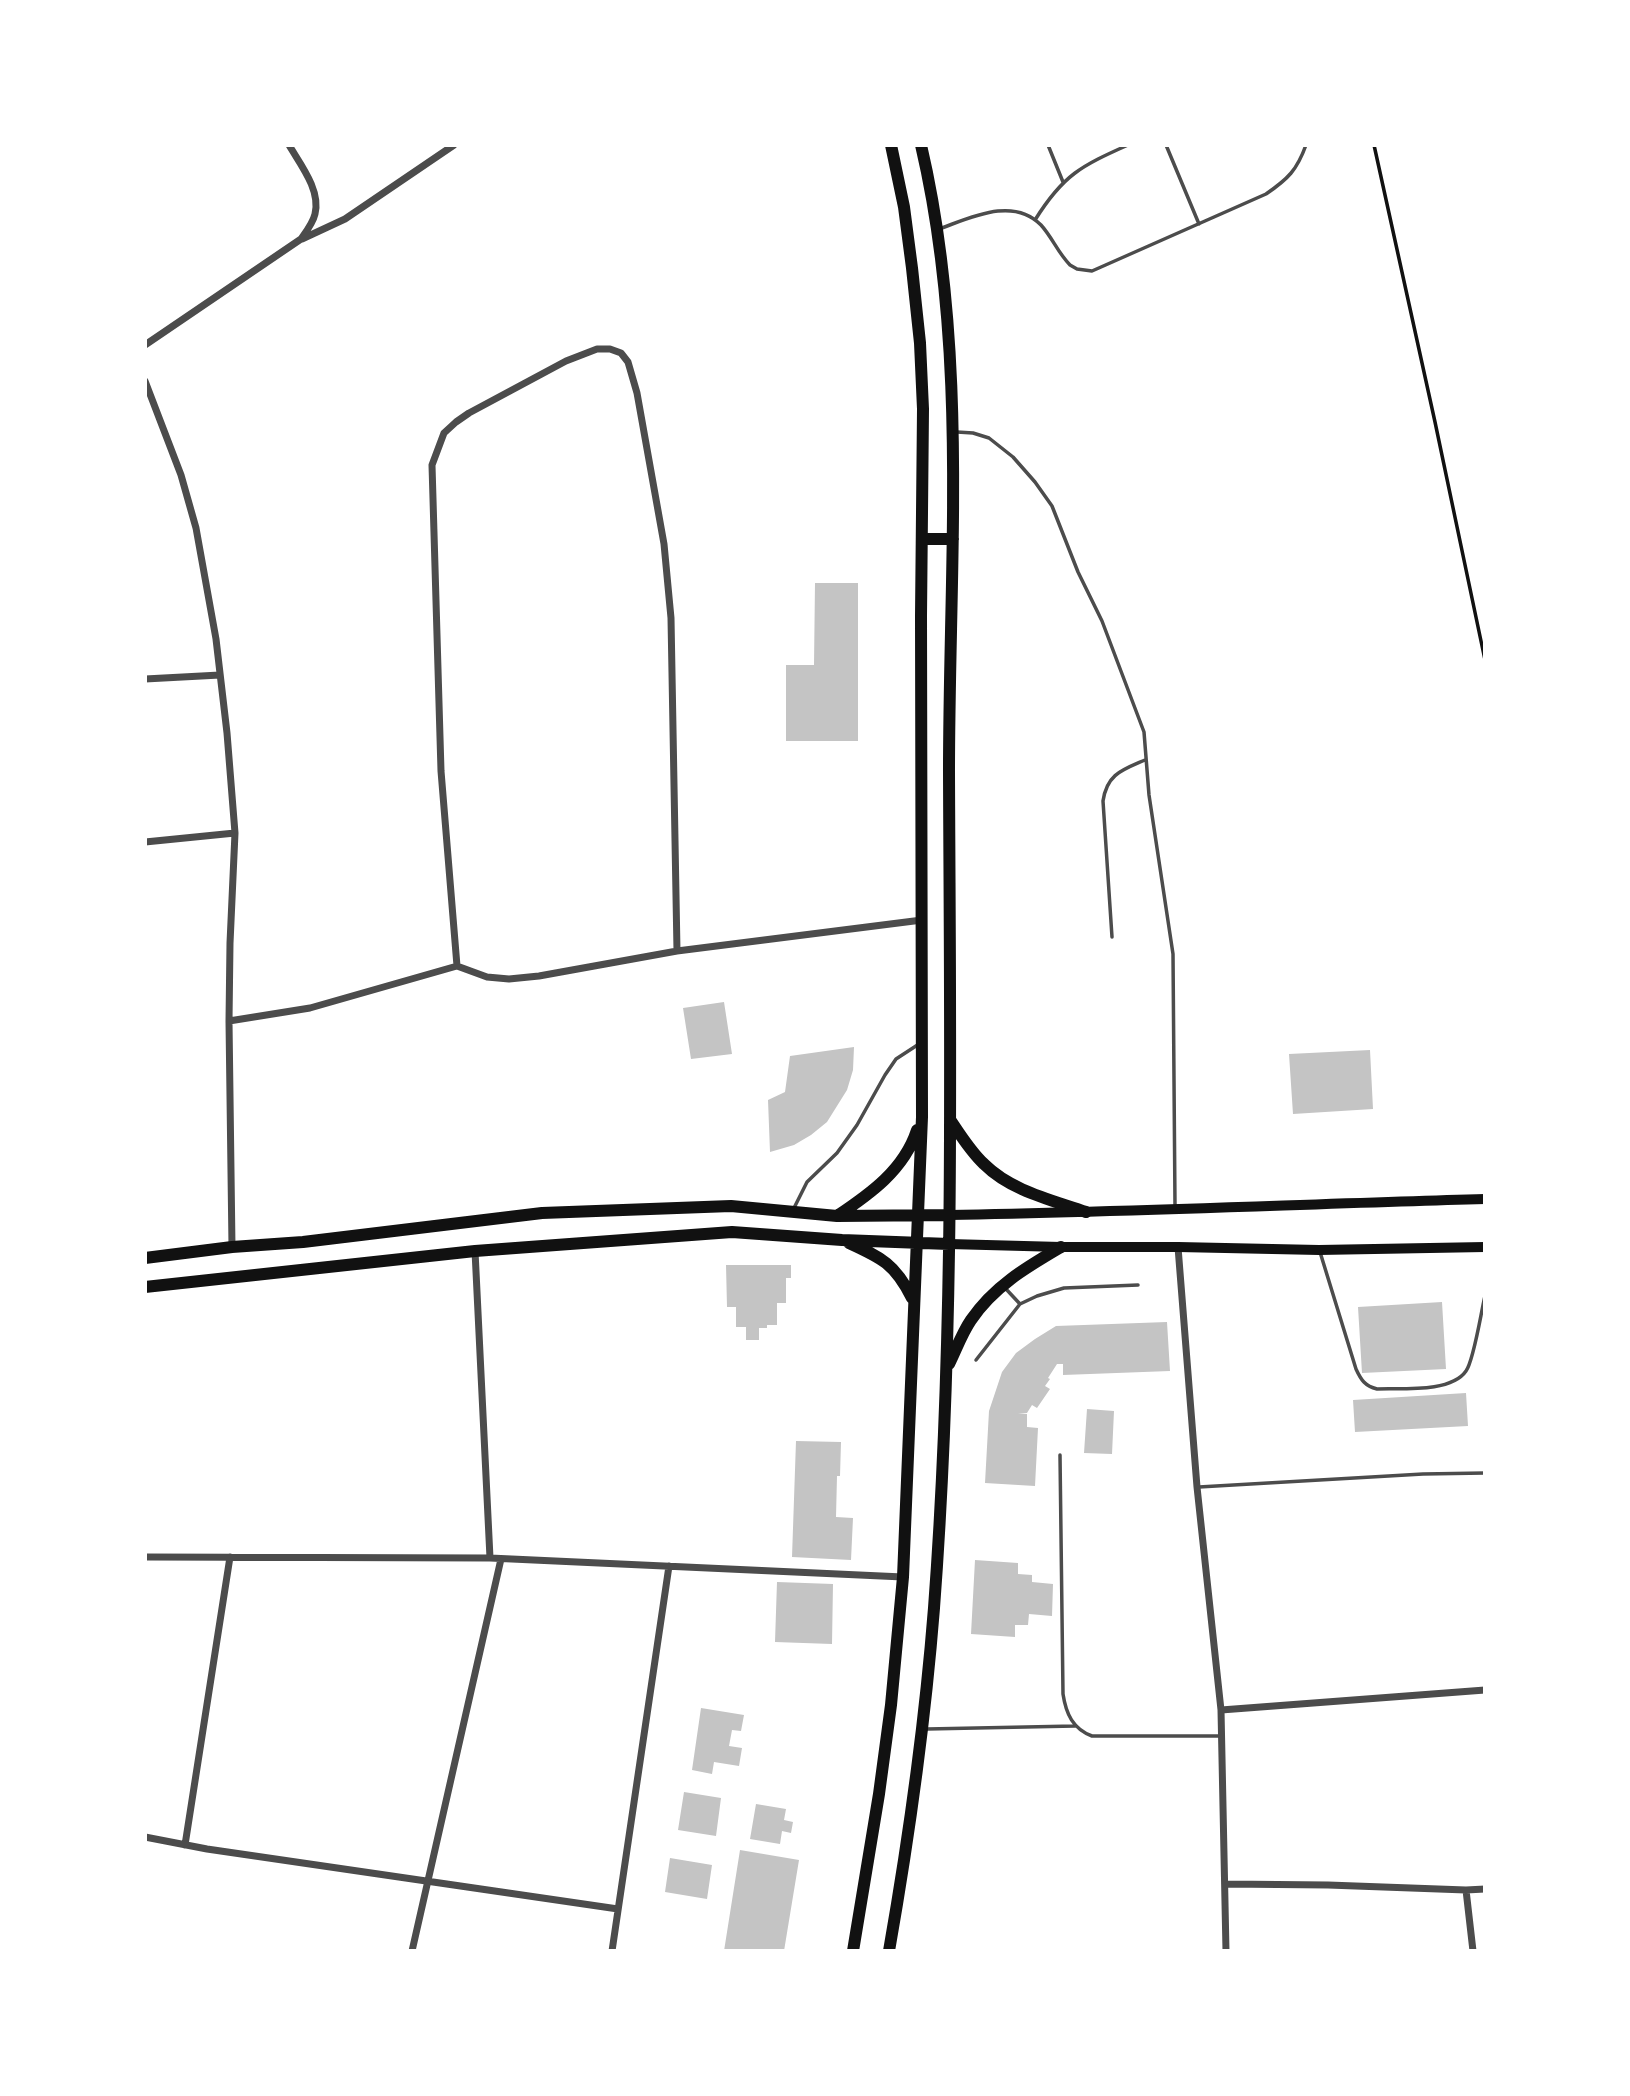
<!DOCTYPE html>
<style>
body{margin:0}
#map{position:relative;width:1630px;height:2096px;overflow:hidden;background:#fff;font-family:Georgia,serif}
canvas{display:block}
.frame{position:absolute;inset:0;border:147px solid #fff;pointer-events:none}
</style>
<div id="map">
<canvas width="1630" height="2096"></canvas>
<div class="frame"></div>
</div>
<script>
const ctx = document.querySelector('canvas').getContext('2d');
ctx.lineJoin = 'round';
function paint(path, color) {
  ctx.fillStyle = color;
  ctx.fill(path, 'evenodd');
}
function strokePath(path, color, width, dash) {
  ctx.strokeStyle = color;
  ctx.lineWidth = width;
  ctx.lineCap = dash ? 'butt' : 'round';
  ctx.setLineDash(dash || []);
  ctx.stroke(path);
}
paint(new Path2D(`
 M815,583H858V741H786V665H814Z
 M724,1002L732,1054L691,1059L683,1008Z
 M854,1047L853,1070L847,1090L827,1122L811,1135L794,1145L770,1152L768,1100L785,1092L790,1056Z
 M1370,1050L1373,1109L1293,1114L1289,1054Z
 M726,1265H791V1278H786V1303H777V1325H767V1328H759V1340H746V1327H736V1307H727Z
 M1442,1302L1446,1369L1362,1373L1358,1307Z
 M1167,1322L1170,1371L1063,1375V1364H1057L1048,1378L1050,1379L1045,1386L1050,1389L1037,1408L1032,1405L1027,1413H1018L1027,1414V1427L1038,1428L1035,1486L985,1483L989,1411L1002,1372L1016,1353L1035,1339L1056,1326Z
 M1466,1393L1468,1426L1355,1432L1353,1400Z
 M1087,1409L1114,1411L1112,1454L1084,1453Z
 M796,1441L841,1442L840,1476H837L836,1517L853,1518L851,1560L792,1557Z
 M975,1560L1018,1563V1574L1032,1575V1582L1053,1584L1052,1616L1029,1614L1028,1625H1015V1637L971,1634Z
 M777,1582L833,1584L832,1644L775,1642Z
 M701,1708L744,1715L741,1731L732,1730L729,1746L742,1748L739,1766L714,1762L712,1774L692,1770Z
 M684,1792L721,1798L716,1836L678,1830Z
 M756,1804L786,1809L784,1820L793,1822L791,1833L782,1831L780,1844L750,1839Z
 M740,1850L799,1860L784,1951H724Z
 M670,1858L712,1865L707,1899L665,1892Z`), '#c4c4c4');
strokePath(new Path2D(`
 M1374,145L1435,422L1485,660`), '#111', 3.5);
strokePath(new Path2D(`
 M1048,145L1063,182
 M1166,145L1199,224
 M1035,220C1063,175 1081,166 1128,145
 M939,229C970,218 1013,196 1041,225C1052,237 1058,253 1070,265L1077,269L1092,271L1266,194C1288,179 1297,170 1306,145
 M957,432L973,433L989,438L1013,457L1035,482L1052,506L1078,572L1102,621L1144,732L1149,795L1173,954L1175,1206
 M1112,937L1103,801C1107,774 1122,770 1145,760
 M794,1208L807,1182L837,1153L857,1125L885,1075L896,1059L919,1044
 M1320,1252L1356,1369C1361,1380 1365,1386 1377,1389C1401,1388 1451,1393 1466,1371C1474,1360 1481,1312 1485,1296
 M1006,1289L1020,1304
 M976,1360L1020,1304L1037,1296L1064,1288L1138,1285
 M1060,1455L1063,1694C1066,1714 1073,1729 1092,1736H1219
 M1199,1487L1423,1474L1485,1473
 M927,1729L1075,1726`), '#4c4c4c', 3.5);
strokePath(new Path2D(`
 M302,239L345,219L454,145
 M145,345L301,239C306,232 313,223 315,214C321,190 300,164 289,145
 M145,381L181,475L196,528L216,639L227,733L235,833L230,943L229,1021L232,1247
 M145,679L220,675
 M145,842L235,833
 M457,966L441,771L432,465L444,433L456,422L469,413L566,361L597,349H610L621,353L628,362L637,393L664,544L671,618L677,951
 M229,1021L310,1008L457,966L487,977L509,979L539,976L677,951L922,920
 M1178,1247L1197,1487L1221,1710L1226,1951
 M475,1251L490,1558
 M145,1557L490,1558L903,1577
 M1221,1710L1485,1690
 M145,1837L207,1849L618,1909
 M185,1845L230,1557
 M1226,1884L1328,1885L1466,1890L1473,1951
 M1466,1890L1485,1889
 M412,1951L501,1559
 M612,1951L669,1566`), '#4c4c4c', 7);
strokePath(new Path2D(`
 M949,1215C1128,1212 1306,1204 1485,1199
 M949,1244L1061,1247H1178L1319,1250L1485,1247`), '#111', 10);
strokePath(new Path2D(`
 M923,539H953
 M951,1121C961,1136 971,1152 984,1164C1011,1191 1052,1200 1086,1212
 M837,1216C870,1194 904,1170 917,1130
 M849,1243C882,1258 895,1264 912,1298
 M145,1258L232,1247L303,1242L542,1213L731,1206L837,1216L949,1215
 M145,1287L475,1251L732,1232L842,1240L949,1244
 M949,1364C956,1350 962,1333 971,1320C994,1286 1027,1267 1061,1247
 M853,1951L879,1794L891,1705L903,1577L922,1117L921,616L923,409L920,343L912,268L904,207L891,145
 M889,1951C909,1837 925,1723 934,1608C955,1329 950,1050 949,771C949,563 969,350 921,145`), '#111', 12);
</script>
